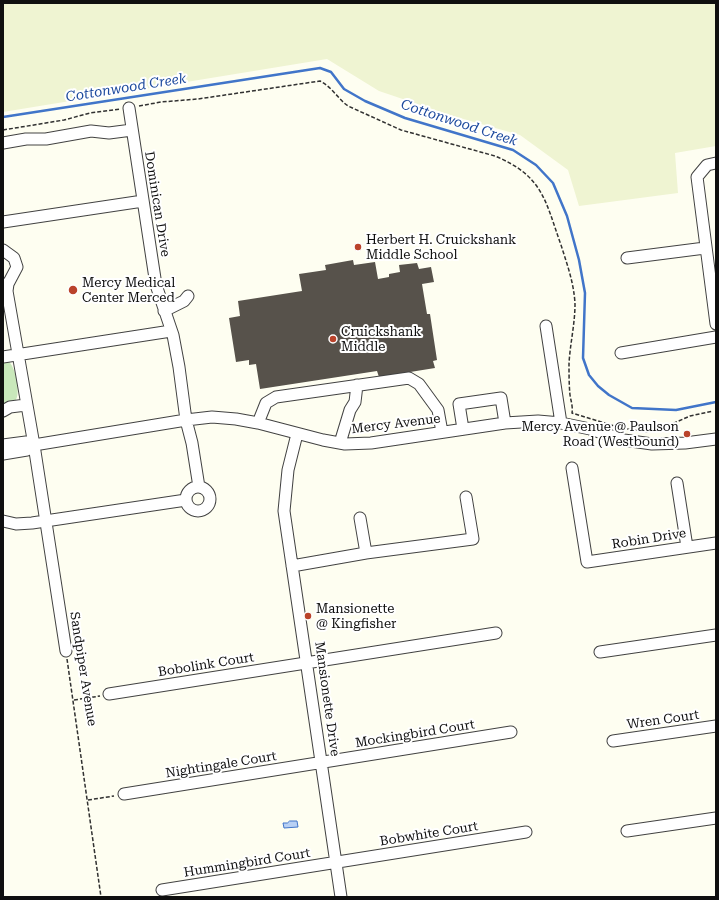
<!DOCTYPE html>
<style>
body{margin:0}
#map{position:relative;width:719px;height:900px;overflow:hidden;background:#fefef1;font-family:"Roboto Serif",serif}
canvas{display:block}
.frame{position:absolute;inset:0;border:4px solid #0f0f0f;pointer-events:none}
</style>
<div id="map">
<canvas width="719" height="900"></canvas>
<div class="frame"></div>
</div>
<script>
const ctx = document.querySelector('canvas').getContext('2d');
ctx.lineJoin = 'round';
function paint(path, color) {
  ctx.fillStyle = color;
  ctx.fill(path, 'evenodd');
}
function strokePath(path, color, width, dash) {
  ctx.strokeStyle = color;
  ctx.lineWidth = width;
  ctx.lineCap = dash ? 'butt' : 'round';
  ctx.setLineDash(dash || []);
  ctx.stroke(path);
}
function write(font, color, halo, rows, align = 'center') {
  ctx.font = font + ' "Roboto Serif",serif';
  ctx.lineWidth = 4;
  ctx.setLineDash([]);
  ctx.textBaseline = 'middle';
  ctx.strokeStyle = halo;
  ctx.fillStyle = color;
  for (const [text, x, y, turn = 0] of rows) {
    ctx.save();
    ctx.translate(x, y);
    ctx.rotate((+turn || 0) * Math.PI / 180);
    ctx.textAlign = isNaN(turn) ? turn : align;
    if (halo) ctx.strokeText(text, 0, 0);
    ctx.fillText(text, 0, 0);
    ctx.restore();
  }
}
paint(new Path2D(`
 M3,3H716V146L675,153L678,193L579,206L568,170L520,135L453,116L379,91L327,59L3,112Z`), '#eff4d2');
paint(new Path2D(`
 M3,362H9C16,368 21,394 15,401L3,405Z`), '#c9e8bb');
const water = new Path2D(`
 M290,821H297L298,827L284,828L283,823H287Z`);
paint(water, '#b8d0f4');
strokePath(water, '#4175c9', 1);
strokePath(new Path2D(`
 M3,117L320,68L331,72L344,89L365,101L405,118L513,150L536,165L553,183L567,216L579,260L585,293L583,358L589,375L598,386L609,395L632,408L676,410L716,402`), '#4175c9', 2.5);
paint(new Path2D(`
 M353,260L354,265L375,262L378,279L389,277V274L400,272L399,265L417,263L419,269L431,267L434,282L422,284L427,314H430L437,360L433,361L435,368L379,377L377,371L260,389L256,364L249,365V360L236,362L229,318L240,316L238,301L302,291L299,274L326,270L325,265Z`), '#57524b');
const minor = new Path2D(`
 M129,108L156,285L173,335L179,367L186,420L192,443L199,487
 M3,143L26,139H46L91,131L109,133L132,130
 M716,163L707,165L697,177L716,324
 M3,222L143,201
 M3,250L14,258L17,267L8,284L7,291
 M627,258L705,248
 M3,284L7,291L34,445L66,651
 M164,311L184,301L188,296
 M546,326L561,423
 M621,353L716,337
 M3,357L171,331
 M3,411L10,407L26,405
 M258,423L266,403L276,397L409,378L419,384L438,410L442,432
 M463,429L459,404L501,398L505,423
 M297,434L288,470L284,511L341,897
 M340,443L350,410L355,402L357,385
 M3,445L26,442L34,445L186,420L212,417L236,419L258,423L323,440L345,444L371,443L505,423L538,421L561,423L590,429L624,440L652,444L685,443L716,439
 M3,454L27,450L34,445
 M572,468L587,562L716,543
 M677,483L687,547
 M186 499a12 12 0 1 1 24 0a12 12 0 1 1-24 0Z
 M360,518L366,553
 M3,521L16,524L32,523L186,500
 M292,566L366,553L473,539L466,497
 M600,652L716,635
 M109,694L496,633
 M613,741L716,726
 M124,794L511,732
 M627,831L716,818
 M162,890L526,832`);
strokePath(minor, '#424242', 13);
strokePath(new Path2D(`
 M139,106L161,102L198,99L320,81C332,87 338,99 348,106L401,130L495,156C543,176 545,200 561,245C567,264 574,283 575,304C575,324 570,344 569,364C569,374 569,385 570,395C571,401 573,407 572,413L621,428L649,432L656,431L690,416L713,411
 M3,130L64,120L90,113L121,109
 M67,659L101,897
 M74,700L100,696
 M88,800L114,796`), '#313131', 1.5, [4, 2]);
strokePath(minor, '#fff', 11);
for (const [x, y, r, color] of [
 [358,247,4,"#ba432b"],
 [73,290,5,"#ba432b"],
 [333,339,4,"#ba432b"],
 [687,434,4,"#ba432b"],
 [308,616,4,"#ba432b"]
]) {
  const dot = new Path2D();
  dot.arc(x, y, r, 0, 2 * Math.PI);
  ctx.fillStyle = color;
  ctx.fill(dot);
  strokePath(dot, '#fff', 1.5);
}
write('13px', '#0f0f0f', '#fff', [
 ["Dominican Drive",157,204,81],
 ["Mercy Avenue",396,424,-7],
 ["Robin Drive",649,539,-9],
 ["Bobolink Court",206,665,-9],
 ["Sandpiper Avenue",83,669,81],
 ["Mansionette Drive",327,699,82],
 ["Wren Court",663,720,-8],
 ["Mockingbird Court",415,734,-9],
 ["Nightingale Court",221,765,-9],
 ["Bobwhite Court",429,834,-9],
 ["Hummingbird Court",247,863,-9]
]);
write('13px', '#0f0f0f', '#fff', [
 ["Herbert H. Cruickshank",366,240],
 ["Middle School",366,255],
 ["Mercy Medical",82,283],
 ["Center Merced",82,298],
 ["Cruickshank",341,332],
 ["Middle",341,347],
 ["Mercy Avenue @ Paulson",679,427,"right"],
 ["Road (Westbound)",679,442,"right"],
 ["Mansionette",316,609],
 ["@ Kingfisher",316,624]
], 'left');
write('italic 14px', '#1c499d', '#fff', [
 ["Cottonwood Creek",126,88,-9],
 ["Cottonwood Creek",459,123,18]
]);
</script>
